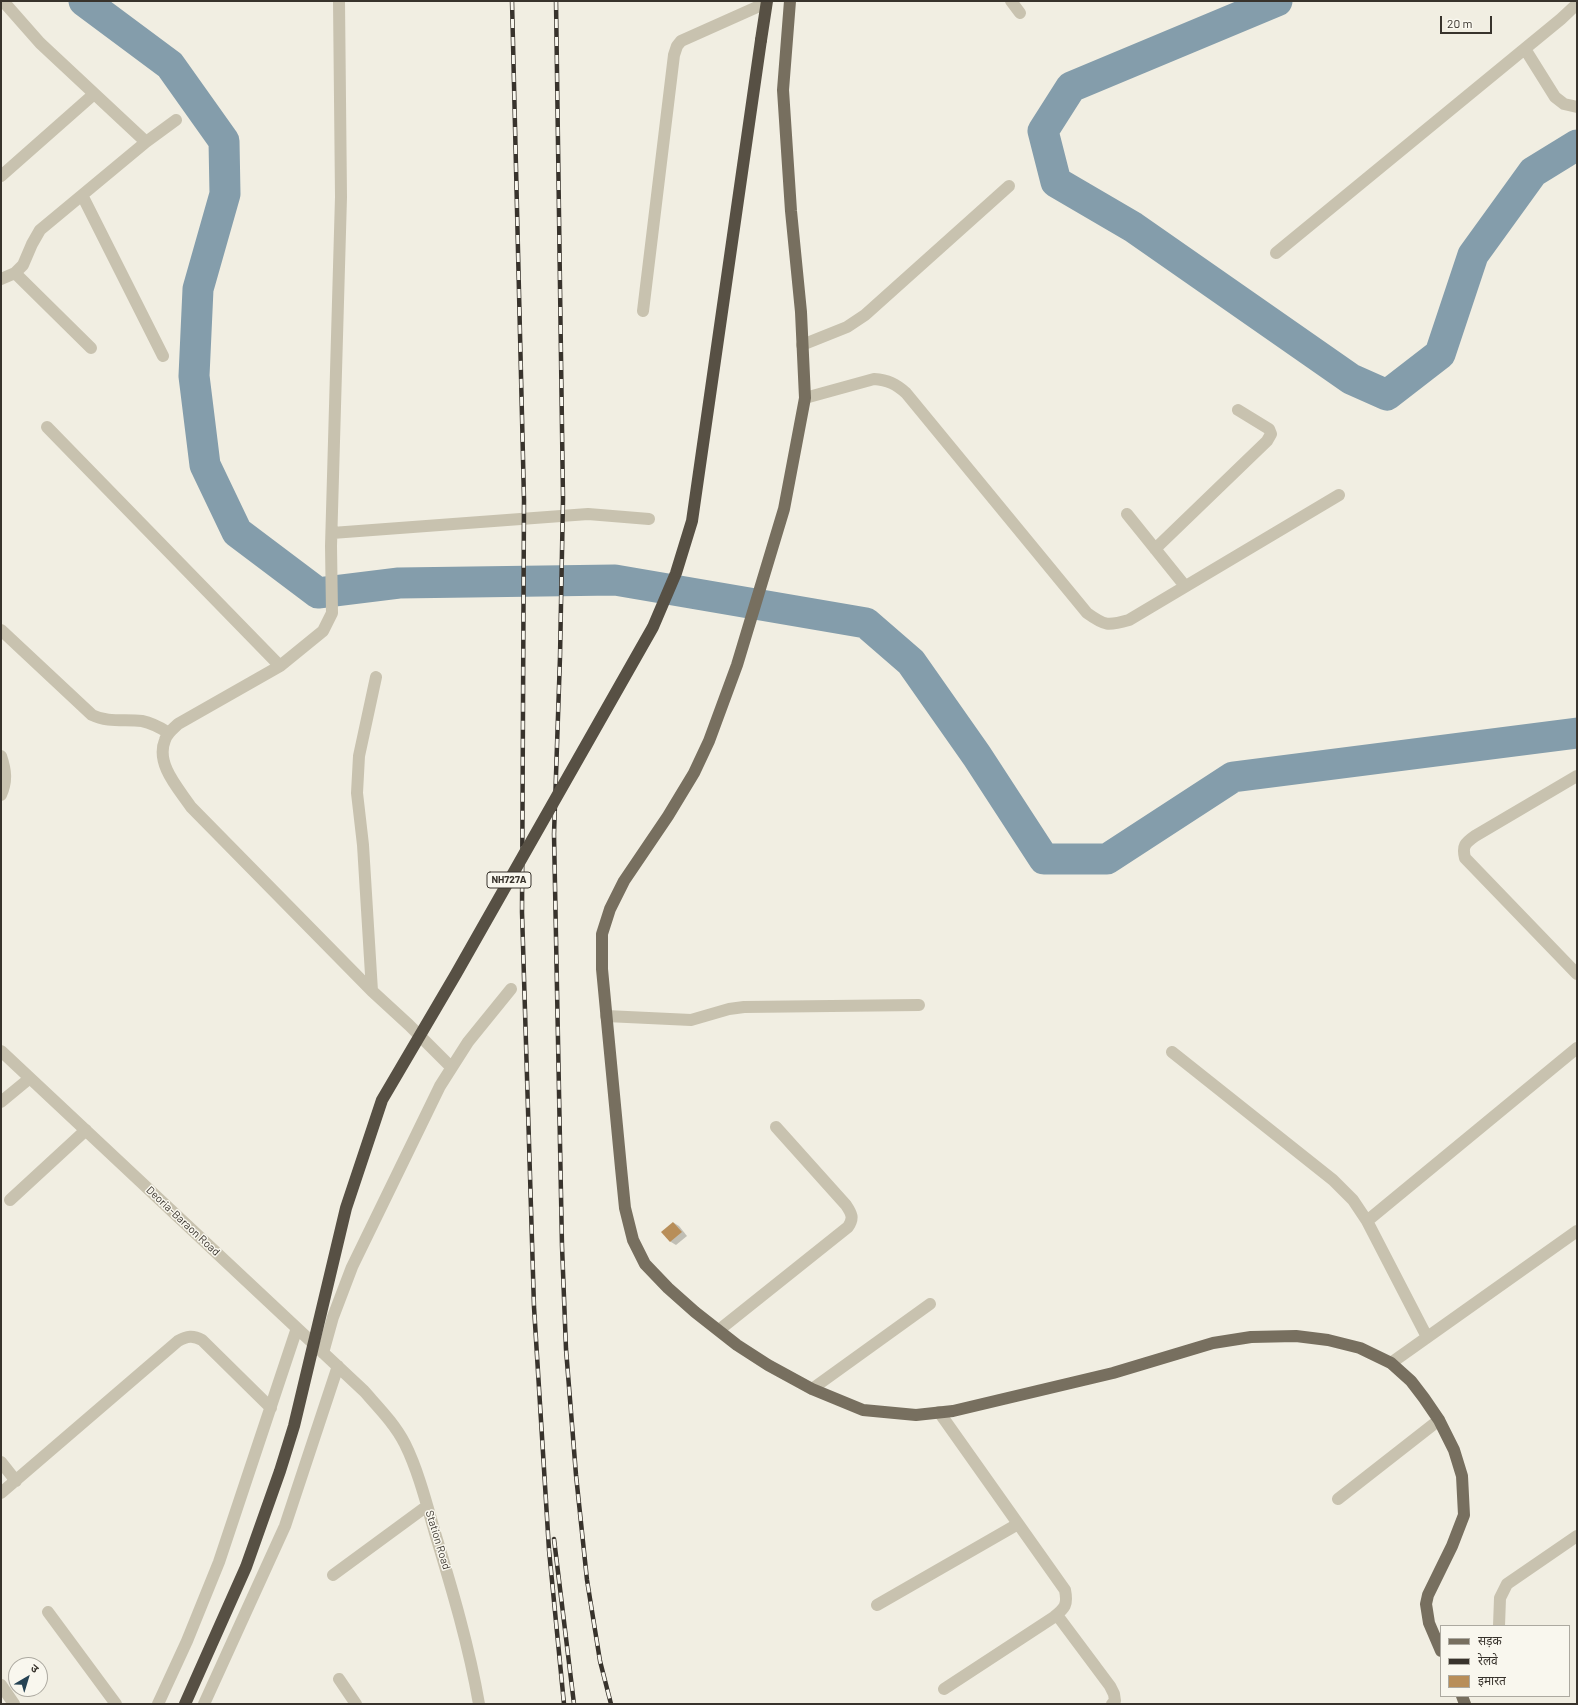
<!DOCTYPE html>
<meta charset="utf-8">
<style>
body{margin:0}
#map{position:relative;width:1578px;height:1705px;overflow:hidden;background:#f1eee2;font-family:Barlow,"Noto Sans Devanagari",sans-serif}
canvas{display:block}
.frame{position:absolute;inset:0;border:2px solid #38332c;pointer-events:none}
.legend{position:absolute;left:1440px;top:1625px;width:130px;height:72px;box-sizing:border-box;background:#f9f7ee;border:1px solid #aca9a0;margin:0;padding:5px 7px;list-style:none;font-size:12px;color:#38332c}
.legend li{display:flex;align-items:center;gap:8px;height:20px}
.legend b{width:20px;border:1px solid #aca9a0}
.north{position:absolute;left:8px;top:1657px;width:40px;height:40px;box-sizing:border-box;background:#f9f7ee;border:1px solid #aca9a0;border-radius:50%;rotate:38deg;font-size:11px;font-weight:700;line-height:16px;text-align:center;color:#38332c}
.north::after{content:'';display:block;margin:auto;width:14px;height:18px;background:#264354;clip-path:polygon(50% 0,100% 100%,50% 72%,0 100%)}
.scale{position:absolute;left:1440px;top:16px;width:52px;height:18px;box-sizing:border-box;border:2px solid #38332c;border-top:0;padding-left:5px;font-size:12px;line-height:14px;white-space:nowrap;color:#38332c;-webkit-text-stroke:3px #f9f7ee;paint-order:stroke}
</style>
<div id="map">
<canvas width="1578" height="1705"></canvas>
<div class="frame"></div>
<ul class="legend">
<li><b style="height:5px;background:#776f5f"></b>सड़क</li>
<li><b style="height:5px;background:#38332c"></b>रेलवे</li>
<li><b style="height:11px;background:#b88e59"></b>इमारत</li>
</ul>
<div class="north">उ</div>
<div class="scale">20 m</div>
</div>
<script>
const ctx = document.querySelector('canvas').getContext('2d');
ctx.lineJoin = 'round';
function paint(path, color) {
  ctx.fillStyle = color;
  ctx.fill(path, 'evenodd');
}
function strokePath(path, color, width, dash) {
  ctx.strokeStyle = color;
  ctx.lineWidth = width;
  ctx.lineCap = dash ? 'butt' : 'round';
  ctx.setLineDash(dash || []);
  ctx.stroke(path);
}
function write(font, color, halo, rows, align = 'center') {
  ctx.font = font + ' Barlow,sans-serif';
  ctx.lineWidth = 3;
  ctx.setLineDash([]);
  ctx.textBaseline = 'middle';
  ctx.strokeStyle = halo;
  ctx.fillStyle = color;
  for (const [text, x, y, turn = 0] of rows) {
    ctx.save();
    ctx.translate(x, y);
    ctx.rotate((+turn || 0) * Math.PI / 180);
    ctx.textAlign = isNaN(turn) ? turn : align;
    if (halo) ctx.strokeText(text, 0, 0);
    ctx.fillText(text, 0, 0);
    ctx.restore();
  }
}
paint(new Path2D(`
 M674,1223L679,1226L687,1236L676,1245L671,1242L663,1232Z`), '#0003');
strokePath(new Path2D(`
 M84,1L170,65L224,141L225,194L198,289L194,376L205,465L237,532L318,593L399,583L615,580L866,623L911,662L977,756L1044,859H1107L1233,777L1577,733
 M1277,1L1071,87L1043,131L1056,182L1133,227L1351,379L1387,395L1440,354L1473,255L1533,172L1577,145`), '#849dab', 31);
paint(new Path2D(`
 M673,1222L682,1232L670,1242L661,1232Z`), '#b88e59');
strokePath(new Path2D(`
 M3,1L40,43L146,142
 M339,1L341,197L331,546L332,613L323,631L280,666L178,724C173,729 167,733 165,740C155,764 179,789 191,807L372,991L409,1025L451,1067
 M1011,1L1020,13
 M1525,49L1555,97L1564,104L1577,107
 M1,176L94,94
 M82,195L163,356
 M1276,253L1561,19L1577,4
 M15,273L91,348
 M1,279L15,273L23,265L32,244L40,230L146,142L176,120
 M643,311L674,55L677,46L681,41L766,3
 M802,345L847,327L865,315L1009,186
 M805,398L874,379C888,380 896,384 906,393L1087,613C1105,626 1108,626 1129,620L1339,495
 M47,427L280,666
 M1127,514L1185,586
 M332,533L588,514L649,519
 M1155,549L1267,441L1271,434L1269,429L1238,410
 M1,630L92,715C108,723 125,719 142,721C152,723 161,728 169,733
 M1,756C6,771 7,781 1,795
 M1577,776L1475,836C1465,843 1462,846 1465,858L1577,974
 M372,991L363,845L357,793L359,756L376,677
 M606,1016L691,1020L729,1009L744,1007L919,1005
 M1,1051L364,1391C378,1407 395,1424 405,1444C418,1470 427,1505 435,1533C452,1589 469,1646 479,1704
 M1172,1052L1333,1180L1353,1200L1367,1221L1427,1337
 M1,1102L30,1078
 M10,1200L86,1130
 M1367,1221L1577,1048
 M719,1330L848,1227C854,1218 852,1214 846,1205L776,1127
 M323,1353L333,1317L352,1267L440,1086L468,1042L511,989
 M1391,1363L1577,1231
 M812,1389L930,1304
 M939,1412L1065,1590C1068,1605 1065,1608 1054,1617L944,1689
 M1,1462L16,1481
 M1,1493L178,1341C187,1336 193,1335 202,1340L271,1408
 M1338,1499L1439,1420
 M333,1575L427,1506
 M877,1605L1018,1524
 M48,1612L116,1704
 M1057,1615L1110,1686L1114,1694L1115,1701L1112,1704
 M1499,1626L1500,1598L1507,1584L1577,1536
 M339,1679L356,1704
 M1,1685L14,1704
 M158,1704L187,1641L219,1562L297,1328
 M204,1704L285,1526L338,1366`), '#c8c2af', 12);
strokePath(new Path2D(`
 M790,1L783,90L791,211L801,312L805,398L784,509L737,665L709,741L694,773L668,816L624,881L610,909L602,934V969L621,1168L625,1208L633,1240L645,1264L668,1288L695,1312L737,1345L768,1365L812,1389L863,1410L916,1415L953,1411L1113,1373L1213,1343L1251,1337L1296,1336L1328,1340L1360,1348L1391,1363L1411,1381L1424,1398L1439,1420L1454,1450L1462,1476L1464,1515L1452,1546L1428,1595L1426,1604L1429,1623L1441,1651
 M1462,1696L1465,1704`), '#776f5f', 12);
strokePath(new Path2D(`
 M761,40L767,1`), '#575044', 12);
const rail = new Path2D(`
 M512,1L524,500L522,912L534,1307L549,1550L564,1704
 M556,1L563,499L560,657L554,834L562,1246L566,1349L576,1475L587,1580L600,1661L611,1704
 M554,1539L574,1704`);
strokePath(rail, '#38332c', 4.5);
strokePath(rail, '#f9f7ee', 3, [9]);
strokePath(new Path2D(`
 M185,1704L246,1567L280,1471L294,1426L346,1208L382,1100L456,974L653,627L676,573L692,521L761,40`), '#575044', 12);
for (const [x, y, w] of [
 [509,880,44]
]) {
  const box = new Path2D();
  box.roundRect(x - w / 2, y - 8, w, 16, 3);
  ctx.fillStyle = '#f9f7ee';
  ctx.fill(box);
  strokePath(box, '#38332c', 1);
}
write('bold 10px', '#38332c', null, [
 ["NH727A",509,880]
]);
write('11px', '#38332c', '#f9f7ee', [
 ["Deoria-Baraon Road",183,1221,43],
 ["Station Road",438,1540,73]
]);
</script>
